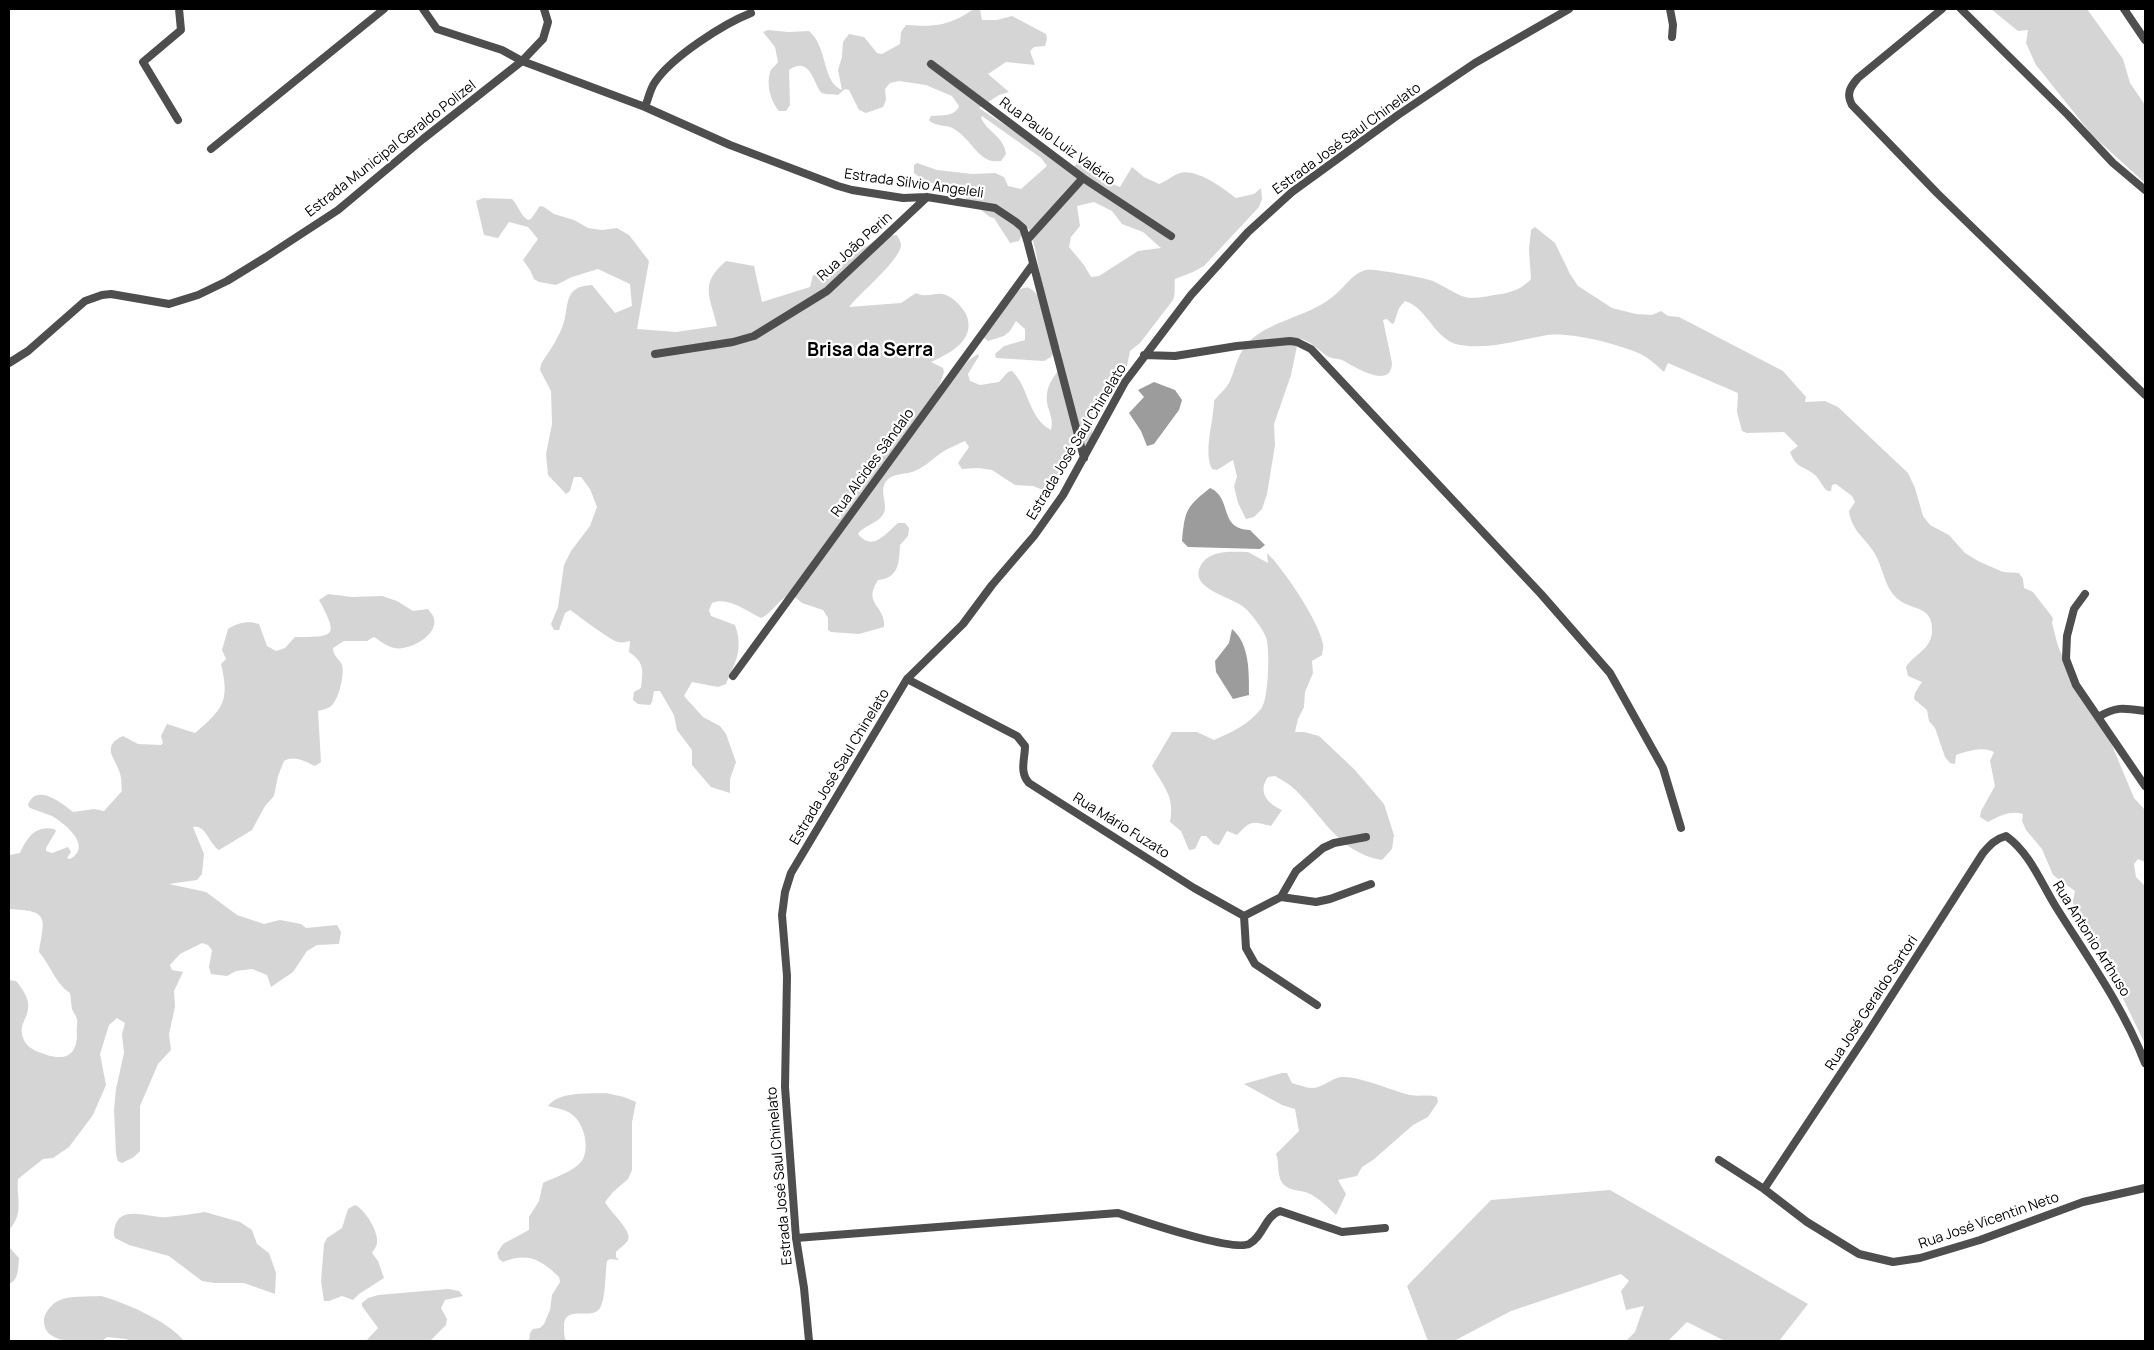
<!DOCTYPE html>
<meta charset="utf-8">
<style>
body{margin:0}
#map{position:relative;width:2154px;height:1350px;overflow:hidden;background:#fff;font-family:Manrope,sans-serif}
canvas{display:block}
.frame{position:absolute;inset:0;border:10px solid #000;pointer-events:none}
</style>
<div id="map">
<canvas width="2154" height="1350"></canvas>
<div class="frame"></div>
</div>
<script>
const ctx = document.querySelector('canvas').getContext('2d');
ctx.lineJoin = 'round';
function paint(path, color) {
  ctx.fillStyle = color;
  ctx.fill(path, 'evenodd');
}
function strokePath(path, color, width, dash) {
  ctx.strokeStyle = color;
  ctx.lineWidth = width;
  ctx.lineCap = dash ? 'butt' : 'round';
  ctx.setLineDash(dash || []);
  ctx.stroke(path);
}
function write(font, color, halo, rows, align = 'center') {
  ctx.font = font + ' Manrope,sans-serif';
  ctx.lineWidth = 4.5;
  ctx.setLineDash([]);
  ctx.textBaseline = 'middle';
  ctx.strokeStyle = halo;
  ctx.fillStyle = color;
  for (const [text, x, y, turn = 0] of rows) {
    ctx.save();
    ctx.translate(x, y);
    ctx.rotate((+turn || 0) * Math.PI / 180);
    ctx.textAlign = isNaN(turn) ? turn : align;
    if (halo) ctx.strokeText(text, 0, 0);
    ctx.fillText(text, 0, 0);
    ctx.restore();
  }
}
paint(new Path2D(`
 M974,9L980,10L982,20H997L1012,16L1046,34L1047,39L1045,46L1034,47L1030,51L1035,65L1006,62L988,74L1009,92L999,95L979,108L1038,147L1073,168L1078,162L1104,180L1120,187L1132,167L1144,177L1159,184C1167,181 1173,175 1180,173C1197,168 1224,189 1236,198L1254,194L1261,188L1262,199L1259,207L1204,266L1193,272L1175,279C1174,286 1176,292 1173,300L1140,343L1130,351L1127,366L1115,381L1110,396L1106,400L1091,403L1093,421L1091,450L1084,453L1076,439L1073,441L1060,476L1051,488L1043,490L1033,486L1015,485L992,470L978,468L962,469L958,463L969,447L965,441C957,445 948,448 941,453C931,460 924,468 912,472C902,475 891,473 885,483C879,493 890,507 882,516C875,525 864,525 858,534C873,552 885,534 898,523H905L909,528L908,536L900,545C899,563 899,578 878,580C862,605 886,605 884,627L859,634L831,632L828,630V618L823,610L802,603L791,594C778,599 773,613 761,618C747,611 727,596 712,603L709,610L711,616L735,625C744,650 735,662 726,684L718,687L692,682L684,696L703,717L720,726L726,734L736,762L730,779V793L711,787L692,765V750L677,730L674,715L660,691H654L652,702L650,705L638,704L633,700L634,692L641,688C643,670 645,663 629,652L630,641C626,642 622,643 618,642C611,641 579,616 570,610L565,613L559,630H554L551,624L558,607L564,565L571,551L590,526L597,507L590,489L581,477H574L570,491L566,494L548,475L546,454L552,424L551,391L540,370L541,364C548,353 556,342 561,330C571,310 560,286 592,285L615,313L632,306L630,284L598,269L572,277L556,285L539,282L534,279L530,270L523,260L538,239L528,227L509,222L498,238L484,235L476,201L483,198L512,199C519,206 519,214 528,220L531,219L540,206L544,207L554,214L574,220L588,228L602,230L617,228L629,235L649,261L637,329L676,332L717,326C710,296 699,284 726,261L754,266L762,302L810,287L813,275C817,275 821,276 825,274C849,265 867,236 897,235C899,239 901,242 901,246C898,262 860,293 849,307L901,303L916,293C926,299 936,291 946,295C954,298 962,307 966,314C977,339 951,353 931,362L943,368L944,372L935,398L938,397L969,360L978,354L979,356L968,374L970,381L980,385L999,382L1008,372L1012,371C1029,387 1028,418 1051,430C1053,422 1051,417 1049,410C1043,392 1050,379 1063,366L1060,348H1057L1051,357L1044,361L996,358L995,354L1004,346L1025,340V329L1016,321L1010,331L1004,336L988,341L984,338C988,325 1014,283 1029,288C1035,290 1040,300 1046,304L1035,248L1029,229L1025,227L1019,241L1010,243L994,218L990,217L959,193L922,179L914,173V165L917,163L937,170L972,174L995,173L1004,177L1008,186L1021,189L1047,166L1041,158L982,116L981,118C988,133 1004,136 1006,154L1001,161C982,164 975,147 963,136C960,133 955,129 950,127C943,125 934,126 929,120L931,116C941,115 955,117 959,106L952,96L926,85L899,81L890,83L885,89L886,100L883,107L866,113L859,110L849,90L845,89L838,95C833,94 826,95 822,93C814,87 811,54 789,70L790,105L786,111H779C771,102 766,85 770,72C771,69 776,65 778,62L775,47L763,32L768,30L788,32L809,31C828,47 822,83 842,90L838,70L842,57L843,42L849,34L864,37L877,53L882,54L900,44L901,32L906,25C936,27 948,26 974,9ZM1094,202L1112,211L1122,224L1143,232L1161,248L1138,251L1099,276L1091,277L1084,265L1069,247L1071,237L1080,226L1077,206Z
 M1991,9H2087L2123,59L2130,83L2145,105V183L2092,135L2036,65L2026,43L2028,30L2018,31Z
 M1535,227L1555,243L1570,274L1578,286L1612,308L1636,314L1652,315L1661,311L1668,316L1679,317L1783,371L1806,397L1805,402L1825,401L1838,407L1908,473L1915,488L1923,516L1930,525L1949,535L1965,553L1978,561L2003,572L2019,573L2023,579L2024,588L2033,592L2053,618L2052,623L2058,646L2065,662L2096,707L2134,798L2145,810V862L2138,859L2134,864L2136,877L2145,886V1044L2102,955L2085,923L2074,908L2073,901L2075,891L2053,875L2042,849L2026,830L2022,821L2023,814C2010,810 1999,816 1988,822L1980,817L1981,811L1995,786L1990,761L1994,752C1983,746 1967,751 1956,755L1955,764L1950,763L1945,757L1935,728L1929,721L1927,710L1914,699L1915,693L1922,682L1908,676L1906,667C1913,655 1932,649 1932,631C1933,606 1914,611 1899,600C1885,589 1884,571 1876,556C1867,538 1852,533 1849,511L1855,502L1852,496L1836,484L1832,485L1831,491H1828C1822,487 1821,481 1816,476C1804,465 1797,470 1790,452L1798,446L1784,432L1747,433L1742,431L1737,412L1738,393L1668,363L1664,372C1655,364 1647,356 1636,352C1614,343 1570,332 1547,335C1519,340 1488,350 1460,345C1435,341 1427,307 1405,301L1399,308L1394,323L1392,324L1387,319L1383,320L1392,363C1391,391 1354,366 1342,360C1337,358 1331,359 1327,356C1318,350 1312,342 1301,339L1297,346L1291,375L1274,424L1275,445L1267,494L1262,509L1254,517L1246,519L1238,503L1234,486L1237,477L1233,460L1217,470L1212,469C1203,452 1214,420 1214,401C1218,395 1225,390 1229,383C1236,369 1236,356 1248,343C1268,321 1307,317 1331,298C1343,290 1352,273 1366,270C1372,268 1426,278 1433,281C1445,286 1458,297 1471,298C1481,298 1492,295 1501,294C1513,292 1523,288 1531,279L1529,250L1531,230Z
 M1248,552L1268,563L1267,553C1284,569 1319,622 1323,644C1324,647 1322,652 1322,655L1312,661L1313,673L1305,692L1304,707L1298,719L1295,732H1304L1319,736L1354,769L1384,804L1394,835L1392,849L1382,860C1336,852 1323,814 1291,786C1286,782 1280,779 1275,776L1268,777C1257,792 1268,804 1282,810L1271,826C1252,821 1251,820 1237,835L1227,831L1219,845L1214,844L1206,836H1201L1195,849L1189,850L1181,831L1170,822C1175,797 1164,787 1152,766L1172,732H1197L1214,740C1232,732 1248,725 1261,709C1269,699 1270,649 1266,637C1262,628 1253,616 1246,609C1237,598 1189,590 1200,567C1209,549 1231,552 1248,552Z
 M328,594L352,597L382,596L397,601L413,611L428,609C430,612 434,616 434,619C438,636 408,651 395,648C388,647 380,641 374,637L367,641H344L333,648C333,656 339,658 342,665C345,675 338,702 330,707C327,709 321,710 318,711L321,762L315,766C304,761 295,755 284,761L278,776L274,796L265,806L252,830L219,850C209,844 206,824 193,827L204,854L202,874L197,880L169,884L206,892L237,915L264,924L280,920L301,924L306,928L337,925L341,932L339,944L317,945L307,951L293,972L271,987L267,975L252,969L236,971L227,976L211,974L209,967L212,950L208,945L202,943L180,954L170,965L172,970L183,972L174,991L175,1007L169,1034L171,1050L158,1064L140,1106V1151L134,1157L122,1163L118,1161L116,1154L114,1110L116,1089L124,1053L122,1034L125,1023L117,1018L109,1025L100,1054L106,1085L93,1115L69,1147L53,1158L43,1159L18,1179C16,1199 25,1212 9,1230V980L16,981C22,988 30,999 28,1009C26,1022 17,1026 25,1042C30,1050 39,1052 47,1055C67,1061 77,1054 77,1034C76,1030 78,1023 77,1019C76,1015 73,1012 72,1009C71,1004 71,998 70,993C55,983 51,966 39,952C45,916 49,911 9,909V855L20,853C27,838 35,825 54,829L56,831L46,848V851L52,853L68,847L71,852L67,858L70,859C93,847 66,824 52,816C45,813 37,811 30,808L28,805C36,782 63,804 73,812L94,809L104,811L122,791C121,785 122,779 120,774C117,759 99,747 123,736L138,744L161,745L163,743L161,736L167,724L195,733C223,709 230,701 221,664L226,659L222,650L228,629C237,623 249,620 259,624L267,646L276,651L285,648L295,637C335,637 339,637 319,600Z
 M1282,1073H1287L1292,1083C1300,1085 1310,1090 1318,1087C1327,1084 1334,1077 1343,1077C1358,1076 1394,1091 1410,1095C1419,1097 1428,1094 1437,1097L1438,1102L1428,1117L1413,1125L1373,1160L1362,1167L1357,1176L1338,1180L1346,1194L1336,1215C1328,1207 1319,1198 1308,1193C1301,1190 1289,1191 1283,1184C1276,1175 1280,1163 1276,1154L1299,1131L1295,1109L1282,1105L1244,1084Z
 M606,1093L624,1097L636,1102L632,1122V1170L628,1179L613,1192L605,1202C609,1211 633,1231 628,1240C626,1244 620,1248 616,1252V1257L619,1260L610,1259L607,1261C605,1273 606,1298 600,1308C593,1321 564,1304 564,1326C564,1332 564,1336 566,1341H529L530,1333L533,1329L540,1328L544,1324L550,1310L552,1295L560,1282L559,1277C541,1259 527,1252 503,1262L499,1259L497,1253L503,1244L529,1230V1217L539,1201L543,1183C555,1177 576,1171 583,1159C590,1145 583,1121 570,1113C564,1109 555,1108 548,1106C559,1091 589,1094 606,1093Z
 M1610,1190L1808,1304L1779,1341H1725L1687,1322L1668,1341H1626L1635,1332L1644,1306L1626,1310L1621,1291L1629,1281L1621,1274L1511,1311L1454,1341H1428L1407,1286L1491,1200Z
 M355,1205C364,1208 379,1232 377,1242C377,1246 374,1250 372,1253L378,1261L384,1278L359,1294L353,1300L342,1296L329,1301H324L321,1281L324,1244L327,1238L342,1228L348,1209Z
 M205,1212L240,1222L252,1230L257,1244L269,1253L276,1273L275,1294L244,1283H214L202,1281L169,1256L129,1245L115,1238C113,1233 114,1231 115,1226C122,1204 150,1219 167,1217C179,1216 192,1214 205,1212Z
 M9,1247L19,1258C18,1268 19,1278 11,1283H9Z
 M448,1289L459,1291L463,1296L445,1300L441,1308L447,1319L446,1325L430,1341H366L378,1328L362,1306V1303L368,1298L378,1295Z
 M101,1296C126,1303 168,1321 184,1341H130L126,1339L107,1337L102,1341C85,1341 42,1347 44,1319C45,1312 52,1304 58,1301C69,1295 89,1297 101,1296Z`), '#d5d5d5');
paint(new Path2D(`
 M1154,382L1175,390L1182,400L1179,410L1154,444L1147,446L1141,431L1129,413L1144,397L1138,390Z
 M1210,488C1233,498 1218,529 1250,530L1265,545L1260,549L1188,547L1182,541C1185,510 1186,507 1210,488Z
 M1232,629C1250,644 1249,673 1249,695L1233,699L1216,672L1215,661L1229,643Z`), '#9c9c9c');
strokePath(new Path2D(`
 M423,9L437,29L502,50L522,61L645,107L730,145L838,186L852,190L903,198L927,197L995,208L1016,222L1023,228L1027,240L1084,458
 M1670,9L1673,25L1672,37
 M1942,9L1858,78C1850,87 1846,94 1852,105L1937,193L2145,395
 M1961,9L2068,115L2113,163L2145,190
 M2124,9L2145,40
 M931,64L1083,178L1171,236
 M645,107C648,100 650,89 655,82C672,57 723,24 751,13
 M178,120L143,62L181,30L179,9
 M211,149L384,9
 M1027,240L1083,178
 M655,354L733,342L754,336L827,291L927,197
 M1144,355L1175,356L1237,346L1290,341L1297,342L1311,349L1541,594L1610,673L1663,768L1681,828
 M9,363L28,351L85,301L102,295L111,294L169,304L198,295L227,281L266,257L338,210L423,139L522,61L543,39L548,22L544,9
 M2085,594L2074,609L2067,636L2066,659L2076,685L2145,786
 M733,676L1033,264
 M907,679L1017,736L1025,746C1025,759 1019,772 1029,783L1194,888L1244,916L1246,948L1255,964L1317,1005
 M2098,717C2117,706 2124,708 2145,711
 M1281,897L1316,902L1330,899L1371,884
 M1244,916L1281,897L1296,871L1323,848L1334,843L1366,837
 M1719,1160L1764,1189L1807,1222L1859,1254L1893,1262L1920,1258L1980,1240L2083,1202L2145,1188
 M1764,1189L1867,1034L1983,853C1990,845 1995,839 2006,836C2030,853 2041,883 2056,907C2088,958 2123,1007 2145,1063
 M796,1238L1118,1213C1139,1220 1232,1252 1249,1244C1263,1237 1265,1216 1280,1211L1342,1232L1385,1228
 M809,1341L804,1288L796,1238L785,1087L787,976L782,915L785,892L791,873L907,679L963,624L992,585L1034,536L1063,495L1125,382L1191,295L1248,232L1292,192L1398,115L1475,63L1569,9`), '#4e4e4e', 8);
write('14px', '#000', '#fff', [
 ["Estrada José Saul Chinelato",1347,139,-36],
 ["Rua Paulo Luiz Valério",1057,142,36],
 ["Estrada Municipal Geraldo Polizel",391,149,-38],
 ["Estrada Silvio Angeleli",914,184,8],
 ["Rua João Perin",855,247,-42],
 ["Estrada José Saul Chinelato",1077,442,-59],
 ["Rua Alcides Sândalo",873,463,-54],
 ["Estrada José Saul Chinelato",840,767,-59],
 ["Rua Mário Fuzato",1121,826,32],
 ["Rua Antonio Arthuso",2091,939,58],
 ["Rua José Geraldo Sartori",1872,1003,-57],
 ["Estrada José Saul Chinelato",780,1176,-95],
 ["Rua José Vicentin Neto",1989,1221,-19]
]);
write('bold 19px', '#000', '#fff', [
 ["Brisa da Serra",870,351]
]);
</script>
